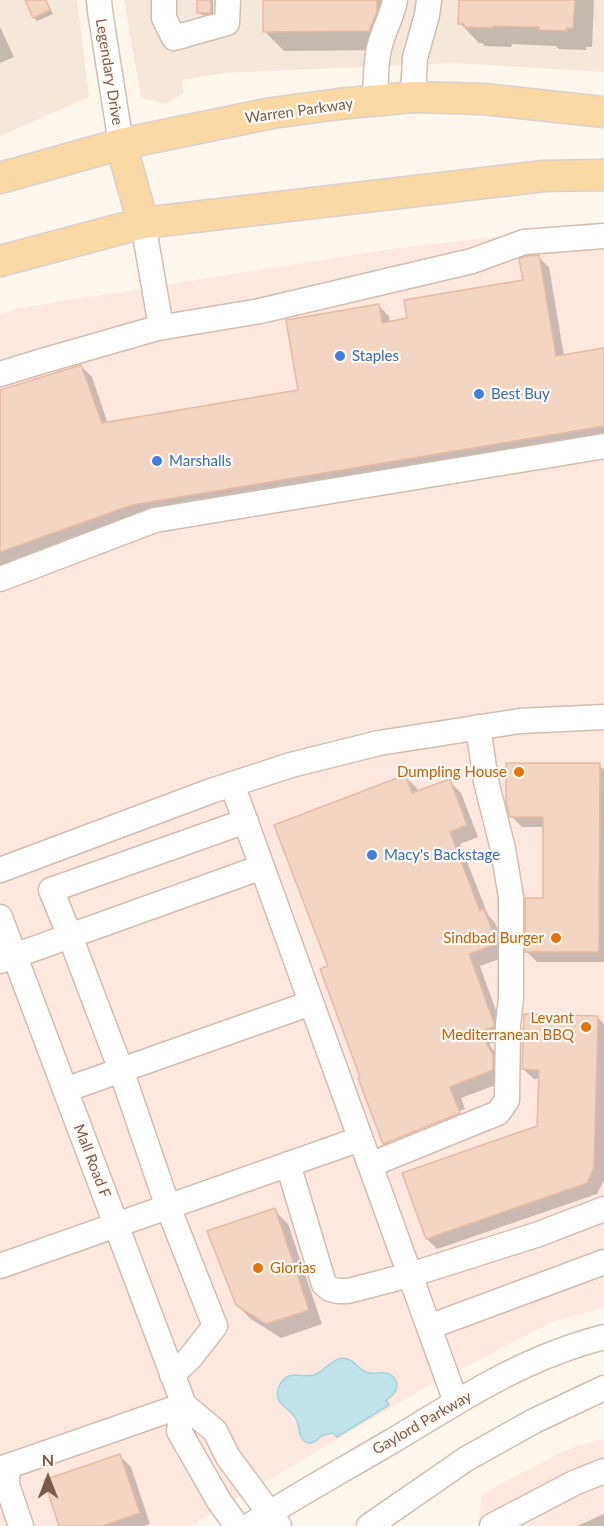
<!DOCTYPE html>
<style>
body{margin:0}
#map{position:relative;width:604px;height:1526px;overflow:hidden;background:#fdf6ec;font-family:Lato,sans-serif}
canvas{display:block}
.north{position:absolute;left:18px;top:1448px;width:60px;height:60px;-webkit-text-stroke:4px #fffaf3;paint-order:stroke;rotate:0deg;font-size:16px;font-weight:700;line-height:24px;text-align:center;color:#7a5c4d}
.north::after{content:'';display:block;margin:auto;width:21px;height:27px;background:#7a5c4d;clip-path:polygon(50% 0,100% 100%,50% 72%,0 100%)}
</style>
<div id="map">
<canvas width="604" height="1526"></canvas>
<div class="north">N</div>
</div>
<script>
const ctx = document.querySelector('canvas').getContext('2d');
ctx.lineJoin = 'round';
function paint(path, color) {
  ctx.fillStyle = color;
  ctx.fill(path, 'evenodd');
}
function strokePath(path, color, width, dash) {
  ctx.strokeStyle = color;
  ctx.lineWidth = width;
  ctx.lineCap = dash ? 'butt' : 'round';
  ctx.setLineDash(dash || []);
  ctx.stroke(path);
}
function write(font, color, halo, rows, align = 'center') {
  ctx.font = font + ' Lato,sans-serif';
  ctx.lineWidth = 4.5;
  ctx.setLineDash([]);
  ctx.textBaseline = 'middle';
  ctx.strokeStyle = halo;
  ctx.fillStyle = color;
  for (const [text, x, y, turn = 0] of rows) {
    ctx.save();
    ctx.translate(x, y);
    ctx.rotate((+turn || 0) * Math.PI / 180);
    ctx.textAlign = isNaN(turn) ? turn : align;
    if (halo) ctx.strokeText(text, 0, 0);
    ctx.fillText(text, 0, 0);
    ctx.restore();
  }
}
paint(new Path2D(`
 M0,0H77L89,97L0,136Z
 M124,0H604V72L453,63L225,73L183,80V93L166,104L141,98Z`), '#f5e8da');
paint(new Path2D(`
 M604,228V1307L550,1323L421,1390L190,1526H0V314L20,308L391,249L543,231Z
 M604,1438V1526H478L482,1494L563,1451Z`), '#fde8e0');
const water = new Path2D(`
 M342,1358C355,1359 355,1367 366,1372C374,1376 382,1370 389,1374C403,1381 396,1395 386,1400L389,1405L337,1437L333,1433C330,1434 327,1434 324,1435C317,1437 317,1444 308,1443C298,1440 300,1427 296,1419C292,1412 285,1408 280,1402C274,1394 279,1382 287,1377C295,1372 305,1378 314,1375C325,1371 330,1360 342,1358Z`);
paint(water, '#bfe3e8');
strokePath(water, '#a5d3da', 1.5);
paint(new Path2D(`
 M26,0H46L53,14L37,21L34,18Z
 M199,0H213V15H202L199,12Z
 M264,0H395L389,50L284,51L264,31Z
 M461,0H594L592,47H586V50L559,49L556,46L512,44L511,47L485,46L482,43H479L460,23Z
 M0,27L14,57L0,63Z
 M538,257L549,267L564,356L604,349V438L143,515L0,566V391L81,366L92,377L108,424L300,391L379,306L389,316L390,323L409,319L524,281Z
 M599,765L604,770V962H537L527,952L545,900V827H522L511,816Z
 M405,777L417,788L418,793L449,781L461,793L478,837L460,844L488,915L495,923L508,956L480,966L505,1036V1039L489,1044L505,1068L504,1082L461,1098L465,1109L388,1141V1144L466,1112L471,1125L396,1155L384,1144L360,1079L362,1078L330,967Z
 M598,1018L604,1024V1180L597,1194L437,1249L427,1239L539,1127L540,1079H534L523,1069Z
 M274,1210L288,1224L322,1324L281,1338L251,1319L237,1305Z
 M120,1456L131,1467L150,1524L143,1526H61Z
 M604,1514V1526H577Z`), '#0003');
const building = new Path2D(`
 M25,0H46L50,10L33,18Z
 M197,0H211V13H197Z
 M263,0H377V12L369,31L263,32Z
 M459,0H575L573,28H567V31L539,30V27H524L493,26V28L464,27V24H458Z
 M539,255L556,356L604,348V426L132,505L0,552V390L81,365L102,423L298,390L286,320L379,304L382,323L407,318L404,300L523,280L519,259L527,256Z
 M506,763H600L599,952H525V898H543V817H510L506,802Z
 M405,775L412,793L450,779L467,825L450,832L480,911L484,909L497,943V944L469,954L494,1023V1027L479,1032L493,1054V1070L450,1087L460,1113L383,1144L358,1078L360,1077L320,969L328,966L274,825Z
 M524,1014L598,1016L594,1168L587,1183L426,1239L402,1173L537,1126L539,1070L522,1069Z
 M275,1208L309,1310L266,1324L236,1305L207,1231Z
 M120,1454L140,1513L102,1526H59L44,1480Z`);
paint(building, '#f3d5c3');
strokePath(building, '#e6bba3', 1.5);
const minor = new Path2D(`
 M99,0L100,11L121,144
 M164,0V18L174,38L227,23L228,0
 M413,97L415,58L427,15L429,0
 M375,101C376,82 375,62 380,45C384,29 392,17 395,0
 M158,328L260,311L472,261L524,242L604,236
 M0,374L39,362L161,327L143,223
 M0,579L155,520L604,446
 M232,784L456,1402
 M0,870L211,791L291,765L379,743L520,721L604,717
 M0,917L184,1405L215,1431L228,1457L279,1526
 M0,961L262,867
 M65,1090L311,1003
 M288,1164L324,1284L330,1289L338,1291H348L410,1275L539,1234L604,1209
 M370,1165L498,1113L507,1100L508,1025L511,998V897L503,849L486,781L478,727
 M0,1266L360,1139
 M429,1327L604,1262
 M172,1375L190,1358L215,1326L168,1207L121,1070L70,936L51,890L246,821
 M184,1405L179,1431L219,1501L237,1526
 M8,1466L7,1485L21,1526
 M0,1469L184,1405
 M249,1526C294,1497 341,1471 387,1444C443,1411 499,1373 560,1351C575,1345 589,1341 604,1337
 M369,1526L466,1459L534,1421L604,1388
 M492,1526L574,1483L604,1471`);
const major = new Path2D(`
 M121,144L143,223
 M0,178L121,144L272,113L339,104L413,97L483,99L604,112
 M0,261L143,223L544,176L604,175`);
strokePath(minor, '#d1beb0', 27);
strokePath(major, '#dad1cd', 33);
strokePath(minor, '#fff', 24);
strokePath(major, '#fbd9a5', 30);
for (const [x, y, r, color] of [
 [340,356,6,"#3f7fe0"],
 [479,394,6,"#3f7fe0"],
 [157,461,6,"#3f7fe0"],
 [519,772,6,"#e8710a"],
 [372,855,6,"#3f7fe0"],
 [556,938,6,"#e8710a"],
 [586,1027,6,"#e8710a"],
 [258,1268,6,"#e8710a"]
]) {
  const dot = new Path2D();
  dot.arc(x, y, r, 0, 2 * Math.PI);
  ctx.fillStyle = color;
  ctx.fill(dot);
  strokePath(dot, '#fffaf3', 2);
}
write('15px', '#7a5c4d', '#fffaf3', [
 ["Legendary Drive",109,72,81],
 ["Warren Parkway",299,111,-8],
 ["Mall Road F",92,1161,69],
 ["Gaylord Parkway",422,1423,-30]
]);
write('15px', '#366cbe', '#fffaf3', [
 ["Staples",352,356],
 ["Best Buy",491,394],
 ["Marshalls",169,461],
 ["Macy's Backstage",384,855]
], 'left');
write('15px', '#c56008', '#fffaf3', [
 ["Dumpling House",507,772],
 ["Sindbad Burger",544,938],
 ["Levant",574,1018],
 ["Mediterranean BBQ",574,1035],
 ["Glorias",270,1268,"left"]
], 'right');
</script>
